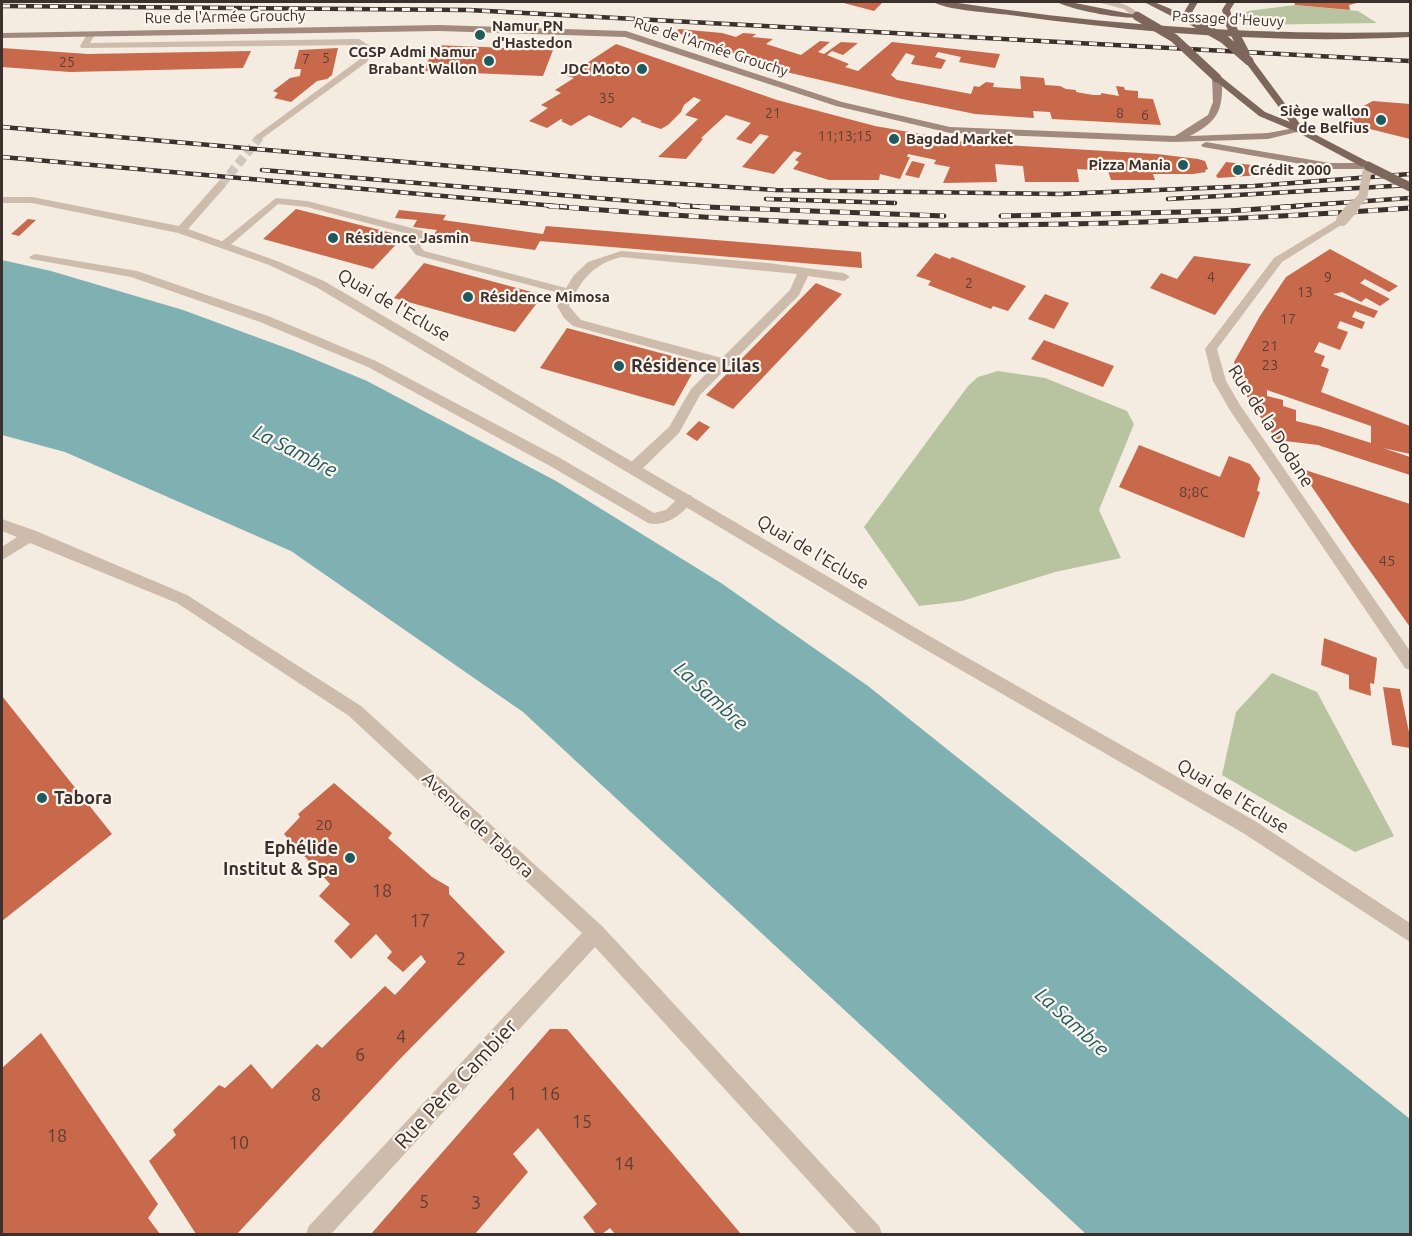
<!DOCTYPE html>
<meta charset="utf-8">
<style>
body{margin:0}
#map{position:relative;width:1412px;height:1236px;overflow:hidden;background:#f4ebe1;font-family:Ubuntu,sans-serif}
canvas{display:block}
.frame{position:absolute;inset:0;border:3px solid #3b302b;pointer-events:none}
</style>
<div id="map">
<canvas width="1412" height="1236"></canvas>
<div class="frame"></div>
</div>
<script>
const ctx = document.querySelector('canvas').getContext('2d');
ctx.lineJoin = 'round';
function paint(path, color) {
  ctx.fillStyle = color;
  ctx.fill(path, 'evenodd');
}
function strokePath(path, color, width, dash) {
  ctx.strokeStyle = color;
  ctx.lineWidth = width;
  ctx.lineCap = dash ? 'butt' : 'round';
  ctx.setLineDash(dash || []);
  ctx.stroke(path);
}
function write(font, color, halo, rows, align = 'center') {
  ctx.font = font + ' Ubuntu,sans-serif';
  ctx.lineWidth = 4.5;
  ctx.setLineDash([]);
  ctx.textBaseline = 'middle';
  ctx.strokeStyle = halo;
  ctx.fillStyle = color;
  for (const [text, x, y, turn = 0] of rows) {
    ctx.save();
    ctx.translate(x, y);
    ctx.rotate((+turn || 0) * Math.PI / 180);
    ctx.textAlign = isNaN(turn) ? turn : align;
    if (halo) ctx.strokeText(text, 0, 0);
    ctx.fillText(text, 0, 0);
    ctx.restore();
  }
}
paint(new Path2D(`
 M1295,5L1358,11L1377,23L1244,25L1245,13L1248,11Z
 M998,371L1045,378L1127,411L1134,424L1099,510L1121,558L1055,572L962,601L919,606L864,527L968,386L978,377Z
 M1272,673L1317,692L1394,836L1355,852L1222,775L1236,712Z`), '#b8c4a0');
paint(new Path2D(`
 M2,260L51,271L183,310L297,352L367,381L556,481L721,583L868,686L1410,1119V1234H1086L523,712L291,551L65,452L2,435Z`), '#7fb0b2');
paint(new Path2D(`
 M840,2H883L874,11Z
 M1294,2H1361L1349,5L1350,10L1295,5Z
 M679,29L722,33L736,37L743,33L756,34L752,37L773,39L766,44L801,55L820,41L830,42L818,52L824,54L841,42L858,43L843,55L832,51L827,55L849,64L845,67L858,71L892,42L1000,54L995,68L959,62L961,57L938,52L935,57L946,60L941,69L911,64L915,56L906,53L891,75L897,80L971,94L974,86L979,87L986,82L994,83L993,87L1021,89L1020,76L1044,78L1045,85L1060,86L1066,89L1076,90V92L1093,95H1101V93L1119,96L1116,86L1124,87L1125,90L1138,91V98L1153,99L1161,125L1052,119L1050,112L1033,111L1034,118L975,114L902,99L782,71L675,32Z
 M616,44L777,100L875,126L971,143L1157,154L1198,159L1205,161L1208,169L1205,170L1206,172L1193,174H1153L1155,180H1111L1108,171L1077,169L1079,182H1025L1023,166L995,164L997,182L943,183L950,167L934,164L936,160L908,154L907,157H910L900,179L880,174L879,180H829L793,169L799,162L795,160L802,153L794,151L774,174L742,167L769,136L760,134L751,144L736,139L751,123L726,115L701,138L703,139L686,159L658,157L698,119L685,115L701,100L694,97L684,105L681,112L668,125L661,129L640,122L642,121L633,117L621,128L589,115L571,126L561,121L563,120L561,119L547,128L529,121L548,108L541,105L561,93L555,90L574,78L567,76Z
 M436,45L553,50L543,76L423,71Z
 M2,48L88,54L251,51L243,68L70,72L2,67Z
 M338,48L332,75L327,79L317,81L291,102L274,98L278,93L273,91L290,78L300,76L301,69H294L299,50Z
 M1373,101L1410,104V139L1354,125L1348,114Z
 M912,161L925,164L919,178L905,175Z
 M1226,162L1252,165L1261,175L1218,178L1216,176Z
 M296,209L404,236L373,269L263,239Z
 M399,210L446,215L443,220L543,234L546,226L861,252L862,268L540,241L535,250L433,236L437,230L413,227L417,220L395,218Z
 M28,219L36,220L19,236L11,234Z
 M1330,249L1398,286L1389,292L1365,279L1360,283L1390,299L1380,306L1366,298L1361,302L1342,292L1333,294L1378,311L1374,318L1355,311L1352,317L1365,322L1362,329L1340,321L1337,328L1348,332L1340,350L1319,342L1314,352L1325,356L1321,366L1329,369L1321,392L1410,426V454L1383,448L1410,457V475L1318,445L1277,440L1251,404L1244,390L1234,362L1260,316L1286,277ZM1267,390L1371,426V443L1321,427L1296,421V410L1283,406V400L1267,396Z
 M935,253L950,259L952,257L1026,286L1008,311L993,306L991,309L928,285L931,281L916,276Z
 M1194,256L1251,264L1215,315L1150,288L1161,273L1177,279Z
 M424,263L543,295L515,332L394,298Z
 M816,283L842,294L733,409L706,395Z
 M1045,294L1069,303L1054,329L1028,319Z
 M567,328L698,363L674,406L540,368Z
 M1044,340L1114,366L1103,387L1031,359Z
 M699,421L710,427L697,441L686,434Z
 M1139,445L1220,477L1229,456L1250,464L1260,478L1257,491L1260,492L1244,538L1119,487Z
 M1299,468L1410,504V627L1353,547Z
 M1324,638L1377,658L1374,684L1370,683L1371,696L1349,689V675L1321,665Z
 M1383,687L1400,689L1410,737V748L1392,745Z
 M2,696L112,834L2,921Z
 M334,783L392,833L388,838L432,877L449,887V894L505,952L398,1061L237,1234H196L149,1161L176,1135L173,1130L219,1085L225,1088L251,1064L272,1089L317,1044L322,1048L385,986L395,995L426,962L421,955L403,972L387,958L392,952L376,934L351,959L334,941L350,924L319,896L330,884L284,834L300,817L298,814Z
 M550,1029H567L741,1234H615L610,1228L602,1234H596L583,1217L597,1204L538,1128L513,1154L528,1172L475,1234H371Z
 M41,1033L158,1204L148,1218L160,1234H2V1068Z`), '#c8694b');
strokePath(new Path2D(`
 M221,185L260,137`), '#cfc6bd', 9, [9, 4.5]);
paint(new Path2D(`
 M1097,2C1114,0 1129,3 1141,16L1134,18L1124,9Z
 M2,197H32L37,200L32,203H2Z
 M276,198L307,201L427,232L428,234L420,246L424,251L566,288L574,275L588,262L621,251L768,263L844,273L850,277L844,281L808,276L799,295L700,395L679,433L639,472L634,473L627,468L629,464L669,427L691,389L715,365L573,326L564,318L557,306L563,294L416,255L409,246L416,236L307,207L278,204L228,247H220V243ZM621,257L797,274L790,290L722,358L581,320L569,306C580,281 593,264 621,257Z
 M35,254L137,271L268,316L376,361L560,458L654,513L666,510L681,495H691L693,499C685,513 665,528 648,523L550,466L368,367L260,322L131,277L31,259L29,257Z`), '#cdbbac');
paint(new Path2D(`
 M91,32L95,35L90,43L359,39L373,48L367,62L260,140L255,137L257,135L360,59L364,49L357,45L81,48L80,46L88,33Z
 M221,182L225,183V187L188,229L277,261L324,281L931,637L1255,821L1410,923V942L1243,833L921,647L316,287L269,265L178,233L32,203L27,200L32,197L179,226L217,183Z
 M1342,217L1347,220L1346,222L1282,262L1217,349L1226,381L1240,405L1410,651V670L1405,668L1231,412L1213,381L1205,349L1274,258Z
 M2,519L36,531L187,595L361,706L602,926L879,1226L882,1234H857L595,947L331,1234H306L309,1226L582,933L349,716L177,603L30,543L2,560V547L17,537L2,531Z`), '#cdbbac');
paint(new Path2D(`
 M439,25L626,31L842,102L950,127L1175,136L1208,115L1213,102L1212,78L1217,75L1222,78C1223,110 1219,121 1190,136L1268,133L1300,127L1305,130L1268,139L1173,142L950,133L836,106L625,37L439,31L2,38V33Z
 M1206,142L1330,163H1368L1373,166L1368,169H1330L1203,147L1201,145Z`), '#a18a7d');
paint(new Path2D(`
 M934,2H951C1103,25 1256,36 1410,32V37C1277,44 1142,33 1010,15C993,13 945,10 934,2Z
 M1057,2H1070L1141,16C1131,22 1068,9 1057,2Z
 M1144,2H1154L1183,14L1190,2H1198L1190,16L1195,20L1191,23L1181,21Z
 M1227,2H1235L1230,10L1234,24L1230,27L1226,24L1222,10Z
 M1246,59H1252L1303,128L1372,164V168H1364L1297,132L1259,116L1212,78L1220,76L1265,112L1290,122L1246,63Z`), '#7d675c');
const railFar1 = new Path2D(`
 M2,6L469,10L1410,61
 M2,127L590,178L776,190L1060,194L1254,186L1410,174
 M2,157L567,207
 M262,170L703,207
 M766,199L895,203
 M1168,199L1410,185
 M1280,207L1410,198`);
const rail = new Path2D(`
 M549,206C679,216 809,225 939,225C1096,226 1253,219 1410,208
 M680,206L944,216
 M1001,216L1229,211L1301,206`);
strokePath(railFar1, '#3b302b', 4.5);
strokePath(rail, '#3b302b', 5);
strokePath(railFar1, '#fbf5ee', 3, [8]);
strokePath(rail, '#fbf5ee', 4, [10]);
strokePath(new Path2D(`
 M1353,207L1363,196L1368,166`), '#cdbbac', 9);
strokePath(new Path2D(`
 M1342,220L1354,206`), '#cdbbac', 12);
strokePath(new Path2D(`
 M1137,16L1174,38L1217,78
 M1191,20L1224,39L1249,61
 M1230,24L1245,53
 M1368,166L1410,187`), '#7d675c', 9);
for (const [x, y, r, color] of [
 [480,35,6,"#1f5a5e"],
 [489,61,6,"#1f5a5e"],
 [642,69,6,"#1f5a5e"],
 [1381,120,6,"#1f5a5e"],
 [894,139,6,"#1f5a5e"],
 [1183,165,6,"#1f5a5e"],
 [1238,170,6,"#1f5a5e"],
 [333,238,6,"#1f5a5e"],
 [468,297,6,"#1f5a5e"],
 [619,366,6,"#1f5a5e"],
 [42,798,6,"#1f5a5e"],
 [350,858,6,"#1f5a5e"]
]) {
  const dot = new Path2D();
  dot.arc(x, y, r, 0, 2 * Math.PI);
  ctx.fillStyle = color;
  ctx.fill(dot);
  strokePath(dot, '#fbf5ee', 2);
}
write('14px', '#5e3e33', null, [
 ["5",326,58],
 ["7",306,59],
 ["25",67,62],
 ["35",607,98],
 ["21",773,113],
 ["8",1120,113],
 ["6",1145,115],
 ["11;13;15",845,136],
 ["4",1211,277],
 ["9",1328,277],
 ["2",969,283],
 ["13",1305,292],
 ["17",1288,319]
]);
write('15px', '#3b302b', '#fbf5ee', [
 ["Rue de l'Armée Grouchy",225,17,-1],
 ["Passage d'Heuvy",1228,19,3],
 ["Rue de l'Armée Grouchy",711,47,18]
]);
write('bold 15px', '#3b302b', '#fbf5ee', [
 ["Namur PN",492,26],
 ["d'Hastedon",492,43],
 ["CGSP Admi Namur",477,52,"right"],
 ["Brabant Wallon",477,69,"right"],
 ["JDC Moto",630,69,"right"],
 ["Siège wallon",1369,111,"right"],
 ["de Belfius",1369,128,"right"],
 ["Bagdad Market",906,139],
 ["Pizza Mania",1171,165,"right"],
 ["Crédit 2000",1250,170],
 ["Résidence Jasmin",345,238],
 ["Résidence Mimosa",480,297]
], 'left');
write('15px', '#5e3e33', null, [
 ["21",1270,346],
 ["23",1270,365],
 ["8;8C",1194,492],
 ["45",1387,561],
 ["20",324,825]
]);
write('18px', '#3b302b', '#fbf5ee', [
 ["Quai de l'Ecluse",394,305,30],
 ["Rue de la Dodane",1271,426,57],
 ["Quai de l'Ecluse",813,552,31],
 ["Quai de l'Ecluse",1233,796,31],
 ["Avenue de Tabora",478,825,43]
]);
write('bold 18px', '#3b302b', '#fbf5ee', [
 ["Résidence Lilas",631,366],
 ["Tabora",54,798],
 ["Ephélide",338,848,"right"],
 ["Institut & Spa",338,869,"right"]
], 'left');
write('18px', '#5e3e33', null, [
 ["18",382,891],
 ["17",420,921],
 ["2",461,959],
 ["4",401,1037],
 ["6",360,1055],
 ["1",512,1094],
 ["16",550,1094],
 ["8",316,1095],
 ["15",582,1122],
 ["18",57,1136],
 ["10",239,1143],
 ["14",624,1164],
 ["5",424,1202],
 ["3",476,1203]
]);
write('italic 20px', '#1f5a5e', '#fbf5ee', [
 ["La Sambre",295,451,27],
 ["La Sambre",711,696,42],
 ["La Sambre",1072,1022,42]
]);
write('21px', '#3b302b', '#fbf5ee', [
 ["Rue Père Cambier",456,1084,-47]
]);
</script>
